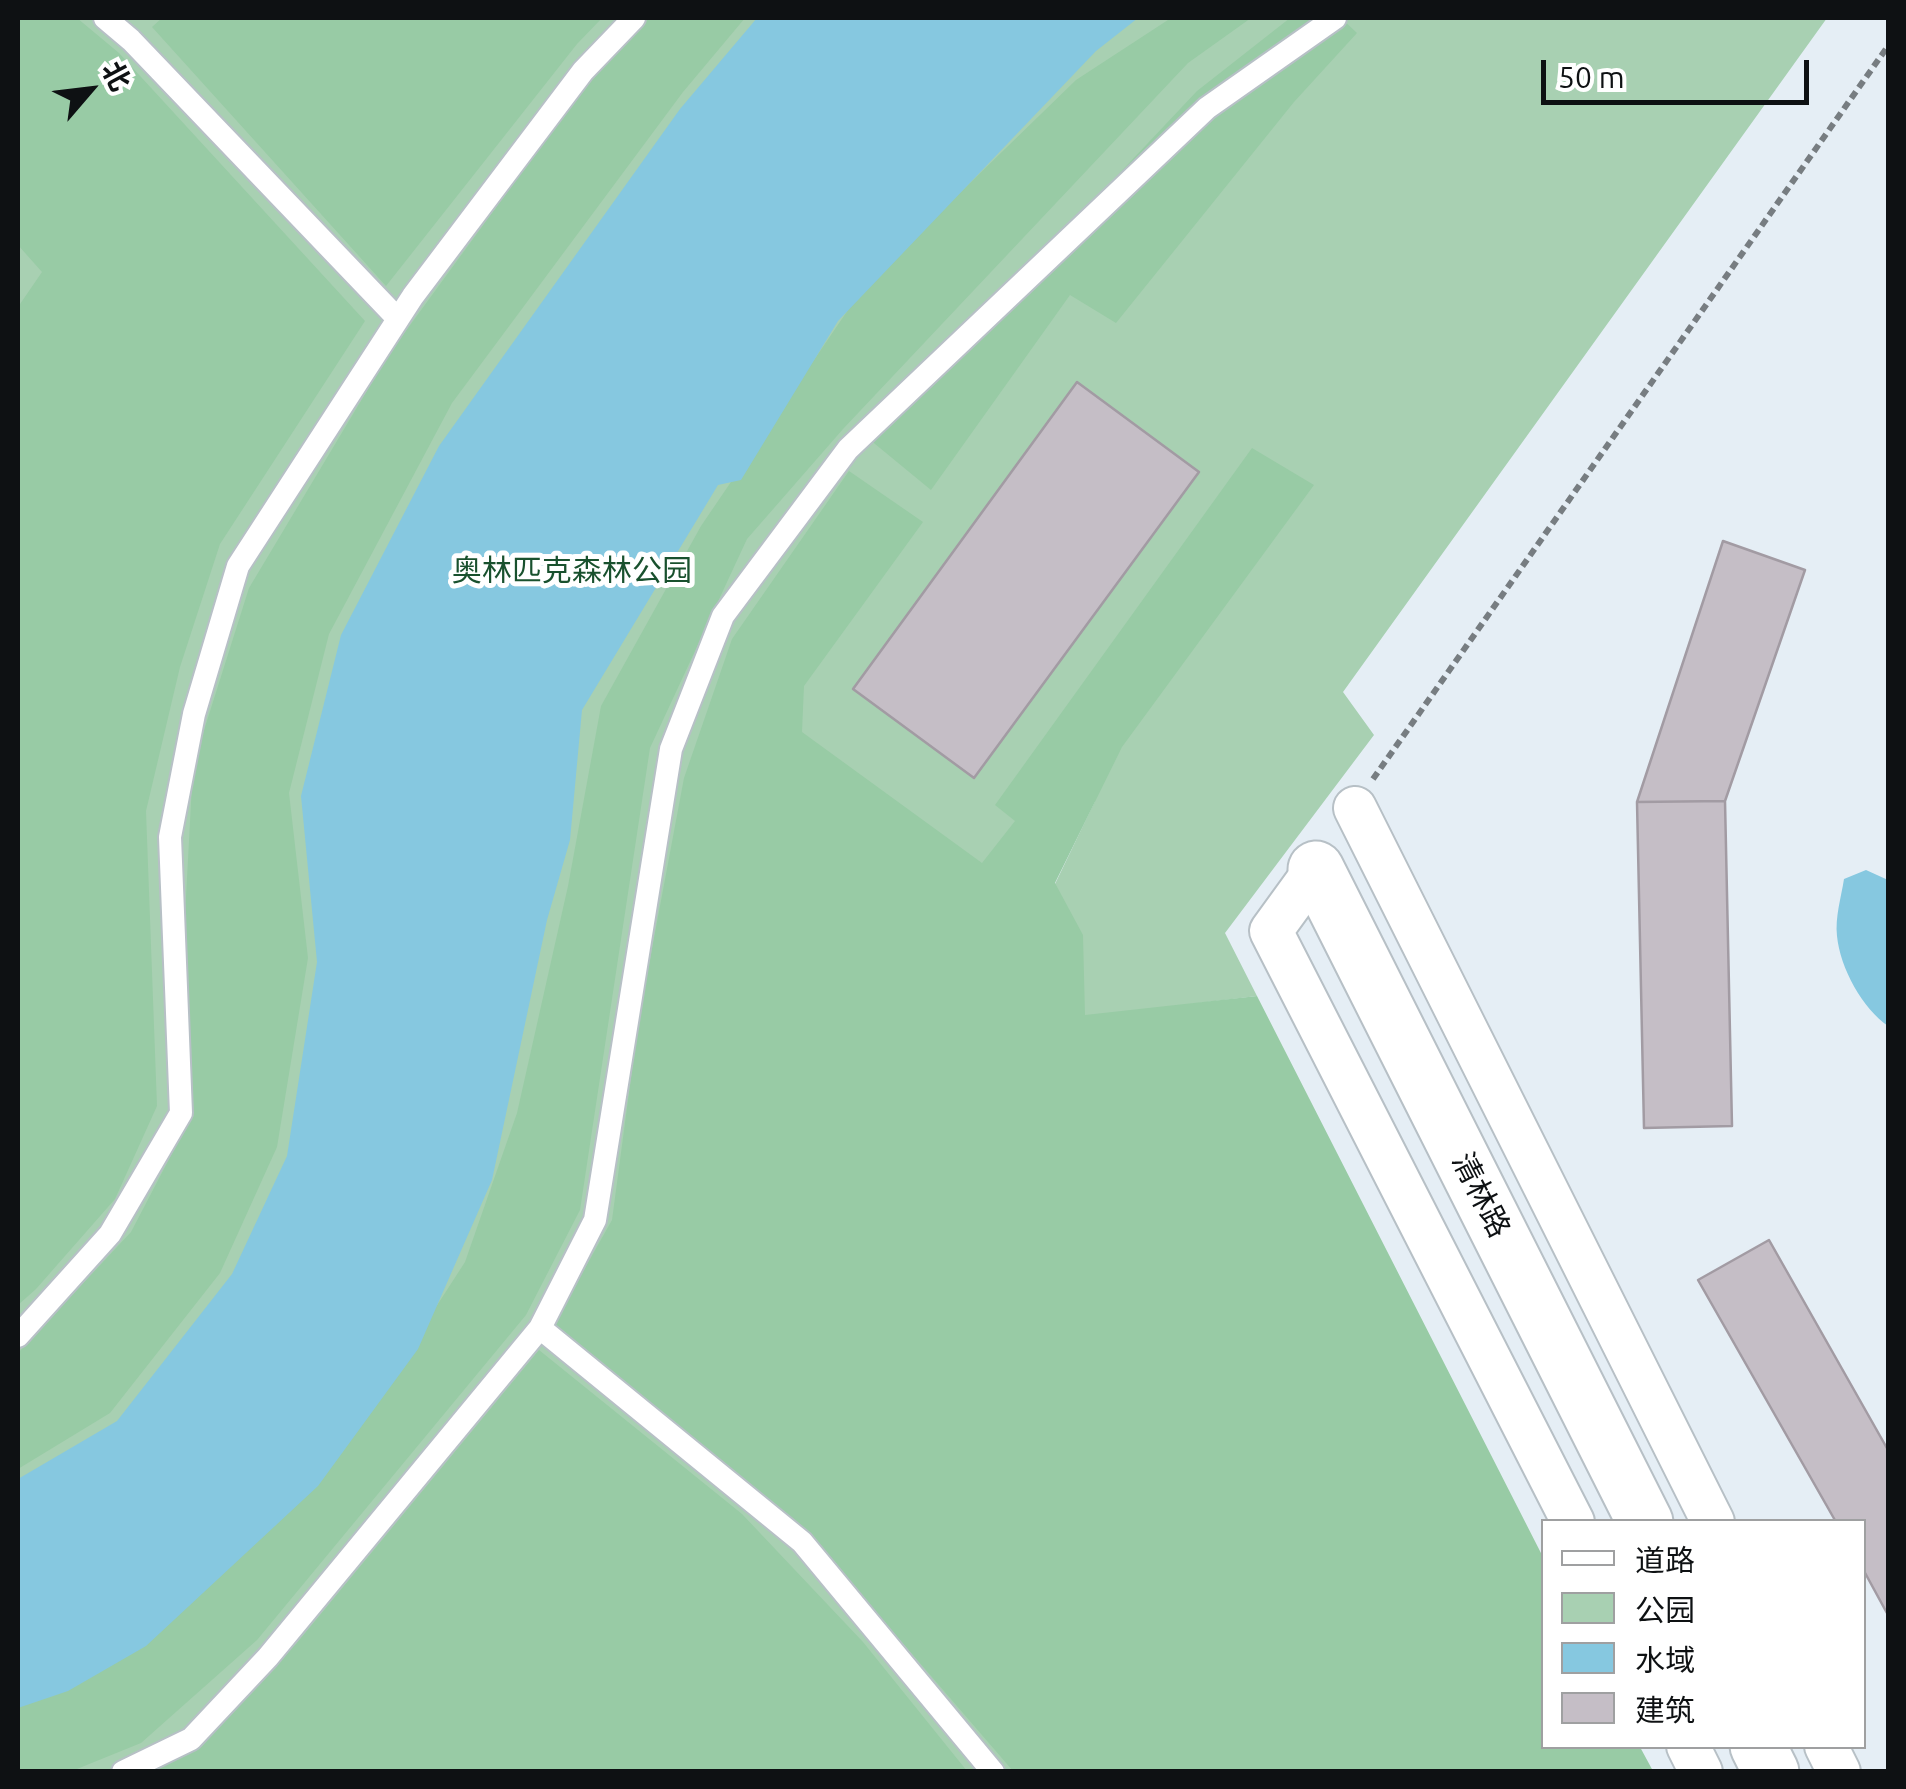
<!DOCTYPE html>
<meta charset="utf-8">
<style>
body{margin:0}
#map{position:relative;width:1906px;height:1789px;overflow:hidden;background:#e5eef5;font-family:Ubuntu,"Noto Sans SC",sans-serif}
canvas{display:block}
.frame{position:absolute;inset:0;border:20px solid #0e1113;pointer-events:none}
.legend{position:absolute;left:1541px;top:1519px;width:325px;height:230px;box-sizing:border-box;background:#fff;border:2px solid #9fa0a1;margin:0;padding:12px 18px;list-style:none;font-size:30px;color:#0e1113}
.legend li{display:flex;align-items:center;gap:20px;height:50px}
.legend b{width:50px;border:2px solid #9fa0a1}
.north{position:absolute;left:40px;top:40px;width:100px;height:100px;-webkit-text-stroke:8px #fff;paint-order:stroke;rotate:62deg;font-size:28px;font-weight:700;line-height:40px;text-align:center;color:#0e1113}
.north::after{content:'';display:block;margin:auto;width:35px;height:45px;background:#0e1113;clip-path:polygon(50% 0,100% 100%,50% 72%,0 100%)}
.scale{position:absolute;left:1541px;top:60px;width:268px;height:45px;box-sizing:border-box;border:5px solid #0e1113;border-top:0;padding-left:12px;font-size:30px;line-height:35px;white-space:nowrap;color:#0e1113;-webkit-text-stroke:8px #fff;paint-order:stroke}
</style>
<div id="map">
<canvas width="1906" height="1789"></canvas>
<div class="frame"></div>
<ul class="legend">
<li><b style="height:12px;background:#fff"></b>道路</li>
<li><b style="height:28px;background:#a8d0b2"></b>公园</li>
<li><b style="height:28px;background:#86c8e0"></b>水域</li>
<li><b style="height:28px;background:#c5bec6"></b>建筑</li>
</ul>
<div class="north">北</div>
<div class="scale">50 m</div>
</div>
<script>
const ctx = document.querySelector('canvas').getContext('2d');
ctx.lineJoin = 'round';
function paint(path, color) {
  ctx.fillStyle = color;
  ctx.fill(path, 'evenodd');
}
function strokePath(path, color, width, dash) {
  ctx.strokeStyle = color;
  ctx.lineWidth = width;
  ctx.lineCap = dash ? 'butt' : 'round';
  ctx.setLineDash(dash || []);
  ctx.stroke(path);
}
function write(font, color, halo, rows, align = 'center') {
  ctx.font = font + ' Ubuntu,"Noto Sans SC",sans-serif';
  ctx.lineWidth = 10;
  ctx.setLineDash([]);
  ctx.textBaseline = 'middle';
  ctx.strokeStyle = halo;
  ctx.fillStyle = color;
  for (const [text, x, y, turn = 0] of rows) {
    ctx.save();
    ctx.translate(x, y);
    ctx.rotate((+turn || 0) * Math.PI / 180);
    ctx.textAlign = isNaN(turn) ? turn : align;
    if (halo) ctx.strokeText(text, 0, 0);
    ctx.fillText(text, 0, 0);
    ctx.restore();
  }
}
paint(new Path2D(`
 M18,18H1827L1343,692L1374,735L1225,933L1257,996L1158,1008L1544,1746L1624,1771H18ZM1095,801L1055,884L1002,921Z`), '#a8d0b2');
paint(new Path2D(`
 M18,18H77L119,53L365,321L220,544L180,667L146,811L157,1106L115,1199L36,1289L18,1305V307L42,272L18,245Z
 M162,18H602L577,44L386,286L152,27Z
 M646,18H745L683,92L452,403L329,634L289,793L308,958L277,1147L220,1273L110,1413L18,1469V1353L131,1232L189,1121L185,916L193,765L249,588L389,354L592,76Z
 M1171,18H1251L1188,63L843,429L747,539L650,748L580,1210L526,1315L257,1640L141,1743L72,1771L18,1772V1688L396,1369L465,1262L517,1113L568,886L601,706L701,526L865,285L1076,80Z
 M1290,18H1341L1357,33L1294,102L1116,323L1070,295L931,490L869,439L1197,91Z
 M1252,448L1314,485L1122,747L1055,883L1083,935L1085,1015L1257,996L1543,1557L1544,1746L1640,1747L1653,1771H1013L850,1582L553,1325L612,1220L639,1018L684,778L732,639L849,471L923,522L804,686L802,732L982,863L1015,821L995,805Z
 M539,1350L742,1514L863,1642L967,1771L146,1772L296,1644Z`), '#98cba5');
paint(new Path2D(`
 M757,18H1138L1096,51L838,321L741,480L718,485L582,710L570,840L547,920L492,1180L418,1349L318,1486L146,1646L68,1691L18,1708V1479L117,1421L232,1274L287,1156L317,962L301,796L341,635L439,446L680,109Z
 M1866,870L1888,880V1026C1863,1009 1840,968 1837,936C1835,917 1841,898 1844,879Z`), '#86c8e0');
const building = new Path2D(`
 M1077,382L1199,472L974,778L853,689Z
 M1723,541L1805,570L1725,801L1637,802Z
 M1725,801L1732,1126L1644,1128L1637,802Z
 M1769,1240L1888,1450V1615L1864,1571V1522H1836L1698,1280Z`);
paint(building, '#c5bec6');
strokePath(building, '#a29ba3', 2.5);
const lane = new Path2D(`
 M105,18L131,40L398,319
 M540,1328L802,1542L993,1772
 M18,1336L110,1234L181,1113L170,837L194,714L238,566L413,296L583,71L634,18
 M123,1772L191,1739L268,1657L540,1328L595,1220L671,749L723,616L848,449L1207,108L1335,18`);
const street = new Path2D(`
 M1355,808L1713,1522
 M1316,869L1271,931L1573,1522
 M1688,1746L1701,1772
 M1826,1746L1839,1772`);
const secondary = new Path2D(`
 M1316,869L1645,1522
 M1758,1746L1771,1772`);
strokePath(lane, '#b7c0c6', 26);
strokePath(street, '#b7c0c6', 46);
strokePath(secondary, '#b7c0c6', 59);
strokePath(new Path2D(`
 M1373,779L1888,46`), '#777d81', 6, [8, 5]);
strokePath(lane, '#fff', 22);
strokePath(street, '#fff', 42);
strokePath(secondary, '#fff', 55);
write('30px', '#19512e', '#fff', [
 ["奥林匹克森林公园",572,571]
]);
write('30px', '#0e1113', '#fff', [
 ["清林路",1481,1195,63]
]);
</script>
